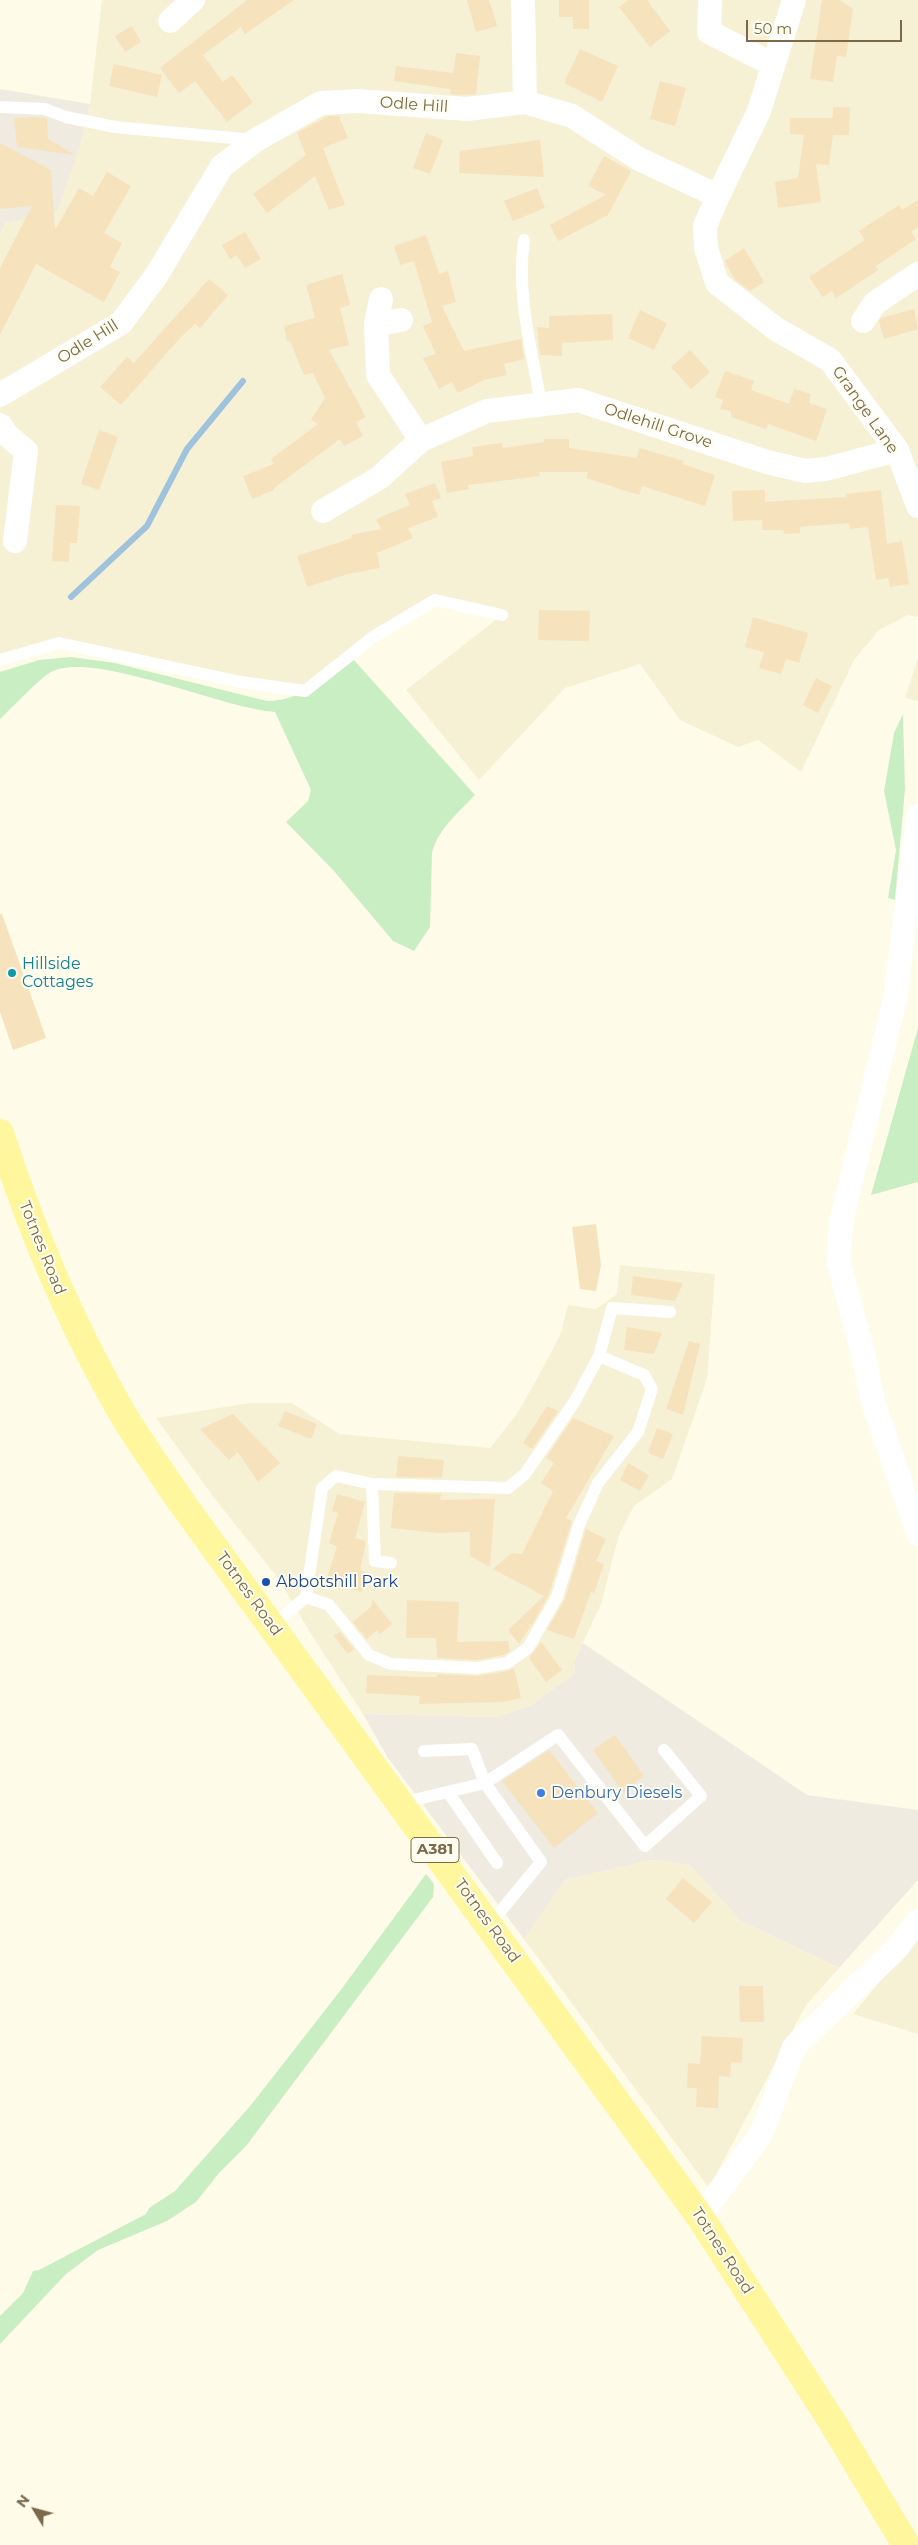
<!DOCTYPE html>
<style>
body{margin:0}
#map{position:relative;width:918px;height:2545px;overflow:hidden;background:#fefce8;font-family:Montserrat,sans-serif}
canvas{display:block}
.north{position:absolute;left:10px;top:2485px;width:50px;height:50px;-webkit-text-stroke:4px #fffdf0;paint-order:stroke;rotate:307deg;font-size:14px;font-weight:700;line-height:20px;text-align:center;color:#7b6949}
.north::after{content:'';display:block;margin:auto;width:18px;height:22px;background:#7b6949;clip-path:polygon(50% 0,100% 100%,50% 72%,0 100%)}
.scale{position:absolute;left:746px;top:20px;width:156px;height:22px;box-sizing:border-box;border:2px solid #7b6949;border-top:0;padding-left:6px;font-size:15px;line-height:18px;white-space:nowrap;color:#7b6949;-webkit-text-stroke:4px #fffdf0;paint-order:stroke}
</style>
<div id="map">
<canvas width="918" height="2545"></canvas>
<div class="north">N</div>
<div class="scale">50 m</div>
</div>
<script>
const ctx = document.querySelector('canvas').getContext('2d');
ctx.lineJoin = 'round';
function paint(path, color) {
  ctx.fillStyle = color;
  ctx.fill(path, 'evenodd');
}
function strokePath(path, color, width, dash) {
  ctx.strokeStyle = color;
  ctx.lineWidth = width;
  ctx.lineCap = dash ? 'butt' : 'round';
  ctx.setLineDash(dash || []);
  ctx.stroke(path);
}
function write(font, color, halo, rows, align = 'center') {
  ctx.font = font + ' Montserrat,sans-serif';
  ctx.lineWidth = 4;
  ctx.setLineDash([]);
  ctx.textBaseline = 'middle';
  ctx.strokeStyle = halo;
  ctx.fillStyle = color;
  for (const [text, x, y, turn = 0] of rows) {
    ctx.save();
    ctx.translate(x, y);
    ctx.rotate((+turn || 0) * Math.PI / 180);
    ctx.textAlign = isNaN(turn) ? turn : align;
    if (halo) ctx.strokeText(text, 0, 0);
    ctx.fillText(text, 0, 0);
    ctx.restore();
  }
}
paint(new Path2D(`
 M102,0H918V617L908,615L879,630L854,660L801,772L758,740L738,747L680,720L640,664L565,688L479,780L406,690L502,615L435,600L305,691L59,643L0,660V234L6,223L27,217L80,147L90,104Z
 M918,658V701L905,698Z
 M620,1265L715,1274L707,1379L672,1479L634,1506L619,1535L601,1604L574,1662L575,1673L530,1706L497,1717L363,1714L311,1634L278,1578L215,1499L156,1418L251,1403H292L339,1434L490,1448L516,1415L537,1379L561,1333L568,1305L596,1309L617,1294Z
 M652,1860L690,1865L741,1921L839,1968L806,2005L709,2188L524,1939L565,1880Z
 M918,1935V2034L853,2014Z`), '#f6f0d5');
paint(new Path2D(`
 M0,89L90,104L80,146L57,211L6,223L0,234Z
 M583,1643L807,1795L918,1810V1880L839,1968L741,1921L690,1865L652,1860L565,1880L524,1939L388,1758L363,1714L497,1717L530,1706L575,1673L574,1662Z`), '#efebe1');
paint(new Path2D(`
 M71,657L115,663L267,701C301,701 327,677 353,659L475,795C458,813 438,829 432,853L430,927L414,951L393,941L334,871L286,822L308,801L311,790L275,712C222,709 94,650 51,672C40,678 12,708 0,719V672L39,660Z
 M903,714L905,789L895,900L888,898L896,850L884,791L894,733Z
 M918,1028V1182L871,1195Z
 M426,1874L434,1884L433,1897L246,2146L219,2173L196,2202L167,2221L98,2250L66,2274L0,2344V2316L23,2293L33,2271L39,2270L146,2214L149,2208L175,2191L251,2105L340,1991Z`), '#caeec4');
strokePath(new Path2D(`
 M71,597L147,526L187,449L243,381`), '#9fc2dd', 6);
paint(new Path2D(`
 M247,0H294L245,34L241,27L203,55L223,82L232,75L253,102L227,122L195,81L179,93L160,68Z
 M467,0H489L497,26L476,32Z
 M559,0H589V29H573V17H559Z
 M629,0H647L670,31L650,47L619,7Z
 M822,0H840L853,9L846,57L837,56L833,82L810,79Z
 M132,26L141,42L125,52L115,36Z
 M580,49L618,66L602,102L564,83Z
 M456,53L480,56L476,94L462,95V91L461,95L450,94L451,89L394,81L396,66L453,73Z
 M114,64L162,75L157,97L109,86Z
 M660,81L686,88L675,126L650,119Z
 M833,107H850L849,135H833L829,165L816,164L821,202L778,208L775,182L798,178L804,135L790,134V118H833Z
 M328,116H339L348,138L323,148L345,205L329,210L315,176L267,213L253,194L306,155L297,133Z
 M32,117L47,118L48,139L75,155L17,147L14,118Z
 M426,133L443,140L430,174L413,168Z
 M540,140L544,177L459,173L460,151Z
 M0,143L51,170L55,230L79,188L93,196L107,172L131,186L104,233L122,243L110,267L120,272L104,302L36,264L0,335V268L32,206L0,209Z
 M604,156L631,171L608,215L558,241L550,225L606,195L588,186Z
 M537,188L545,208L513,221L504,201Z
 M918,200V227L911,232L916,239L876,266L878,270L836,298L832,291L823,297L809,277L865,240L859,231L899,205L902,210Z
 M245,232L261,259L245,268L237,255L230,259L222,245Z
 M426,235L439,274L448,271L456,302L442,306L464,351L521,339L524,359L504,364L507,375L484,380L458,393L452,382L439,389L423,358L436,354L423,326L432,322L414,261L400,265L394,246Z
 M744,248L764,282L750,291L734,279L725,261Z
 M342,274L350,305L340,308L349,345L329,350L366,417L356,422L363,436L344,446L340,439L274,488V490L252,499L243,476L274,464L271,459L318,424L311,420L325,398L313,373L304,375L290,341L287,342L284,326L315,318L306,285Z
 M209,279L228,295L200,328L195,324L180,338L121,405L100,387L127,357L134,363Z
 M914,309L918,329L884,339L879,322L881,318Z
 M640,310L667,323L654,350L628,338Z
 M612,314L613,340L562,343V356L540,355L537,327L549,328V316Z
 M690,350L710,372L691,389L671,367Z
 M725,371L754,381L751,390L789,404L794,389L811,394L809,403L827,409L816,441L768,424L766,429L731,417V411L720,409L723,400L715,397Z
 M99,430L118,437L99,490L81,484Z
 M544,439H569V448L637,458L639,448L684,461L683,464L715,475L705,506L642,486L639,495L586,478L588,472H539L540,476L468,485L469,489L447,493L441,462L473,456L472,447L502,443L503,448L544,442Z
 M435,483L441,498L432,501L438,517L408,528L413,538L377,553L380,568L348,574L307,587L297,556L352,538L351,535L381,529L376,519L410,505L405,494Z
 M765,490V502L846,497V494L881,490L887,544L902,541L909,584L890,587L888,578L876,580L868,527L850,529L849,523L800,527V533L784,534L783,530H762V520L733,521L732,491Z
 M56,505L80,506L77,543H70L69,562L52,561Z
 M539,610L590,611L589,641L538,640Z
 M753,617L808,633L799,663L786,659L781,674L759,668L764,652L745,647Z
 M816,678L832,686L818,713L803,705Z
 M0,914H2L46,1038L13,1050L0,1012Z
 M596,1224L601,1265L596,1291L580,1289L572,1227Z
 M633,1276L683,1283L675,1301L631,1295Z
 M627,1327L662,1333L654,1354L624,1350Z
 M689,1341L700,1344L683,1415L666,1409Z
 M547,1406L558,1411L532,1449L523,1443Z
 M285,1411L317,1424L311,1439L278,1426Z
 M233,1414L280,1463L258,1482L238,1452L229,1460L200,1429Z
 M573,1418L614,1436L566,1518L572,1521L549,1594L532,1625L528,1624L530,1627L519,1644L508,1630L544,1596L493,1569L512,1553L522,1554L553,1491L541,1483L554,1463L546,1458Z
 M657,1428L673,1434L663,1459L648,1453Z
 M398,1456L444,1460L442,1478L396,1477Z
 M628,1463L649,1475L640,1491L620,1480Z
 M394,1493L441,1494L440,1500L495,1499L490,1567L470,1556V1532L438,1533L391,1528Z
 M337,1494L365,1502L355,1538L366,1541L360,1570L367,1573L362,1592L326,1582L337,1546L329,1543L338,1513L332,1511Z
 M586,1529L606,1539L596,1561L604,1564L594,1593L591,1592L574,1639L547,1630L565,1599Z
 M372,1599L392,1624L380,1634L377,1630L367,1639L353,1622L372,1606Z
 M407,1600L459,1602L457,1642L508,1641L510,1651L504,1655L477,1660L437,1658L436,1638H406Z
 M340,1632L354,1649L348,1654L334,1636Z
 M541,1642L562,1670L546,1682L529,1658Z
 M514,1668L521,1698L502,1702L419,1704L420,1696L366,1693L367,1675L420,1677H437V1674L477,1676L508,1671Z
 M615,1735L644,1776L623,1792L593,1750Z
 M549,1750L598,1813L554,1848L502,1781Z
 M683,1878L712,1902L694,1923L666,1899Z
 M739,1986H763L764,2022H740Z
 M702,2036L743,2038L742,2063L731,2062L730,2077L719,2076L718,2108L696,2107L697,2088H687L688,2063L700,2064Z`), '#f6e3bd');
strokePath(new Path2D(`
 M0,107L45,109L66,117L115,127L254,140
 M524,240C516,294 532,351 541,404
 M0,660L59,643L241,682L305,691L373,637L435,600L502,615
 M372,1484L375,1561L391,1563
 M306,1597L329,1605L369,1655L391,1664L477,1668L507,1663L528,1648L557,1597L579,1525L598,1483L638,1432L652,1389L644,1375L599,1356
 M272,1626L306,1597L322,1488L336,1476L372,1484L508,1488L525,1474L575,1401L599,1356L612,1308L670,1312
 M424,1751L472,1749L485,1783L541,1862L490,1924
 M448,1792L497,1863
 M401,1803L485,1783L558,1735L645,1846L701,1796L664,1750`), '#fff', 12);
strokePath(new Path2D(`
 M523,0L525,102
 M710,0L709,32L772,64
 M170,21L193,0
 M718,196L705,226L706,248L717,283L776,329L830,360L897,450L918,506
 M381,299L376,324L378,375L421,440
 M863,321L875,303L918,274
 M376,324L401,320
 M0,395L121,323L156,276L222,166L256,140L321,103L358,101L467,109L525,102L572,116L639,159L718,196L759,111L794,0
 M0,425L7,435L26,451L15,541
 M323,511L379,478L421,440L487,411L578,400L767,462L805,471L826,469L897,450
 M918,816L895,999L842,1218L838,1260L863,1353L873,1402L918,1534
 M700,2217L761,2134L794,2047L896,1949L918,1921`), '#fff', 24);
strokePath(new Path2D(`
 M0,1133C32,1233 72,1327 125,1418C143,1447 163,1475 182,1503L700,2217L831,2420L906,2545`), '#fff69e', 28);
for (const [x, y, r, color] of [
 [12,973,5,"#0f9aa8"],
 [266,1582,5,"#1a4fb4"],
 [541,1793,5,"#3f7fe0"]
]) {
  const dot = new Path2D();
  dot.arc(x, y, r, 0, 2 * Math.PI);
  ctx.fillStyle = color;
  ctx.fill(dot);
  strokePath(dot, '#fffdf0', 2);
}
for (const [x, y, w] of [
 [435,1850,48]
]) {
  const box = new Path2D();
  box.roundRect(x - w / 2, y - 12.5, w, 25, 4);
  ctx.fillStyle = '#fffdf0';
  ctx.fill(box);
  strokePath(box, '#7b6949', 1);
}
write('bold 15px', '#7b6949', null, [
 ["A381",435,1850]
]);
write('16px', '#7b6949', '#fffdf0', [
 ["Odle Hill",414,105,4],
 ["Odle Hill",88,342,-32],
 ["Grange Lane",865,410,55],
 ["Odlehill Grove",658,426,18],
 ["Totnes Road",42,1248,68],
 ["Totnes Road",249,1594,54],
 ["Totnes Road",487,1921,54],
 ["Totnes Road",722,2251,57]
]);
write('16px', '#0d838f', '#fffdf0', [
 ["Hillside",22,964],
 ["Cottages",22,982]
], 'left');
write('16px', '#164399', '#fffdf0', [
 ["Abbotshill Park",276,1582]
], 'left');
write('16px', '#366cbe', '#fffdf0', [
 ["Denbury Diesels",551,1793]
], 'left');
</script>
